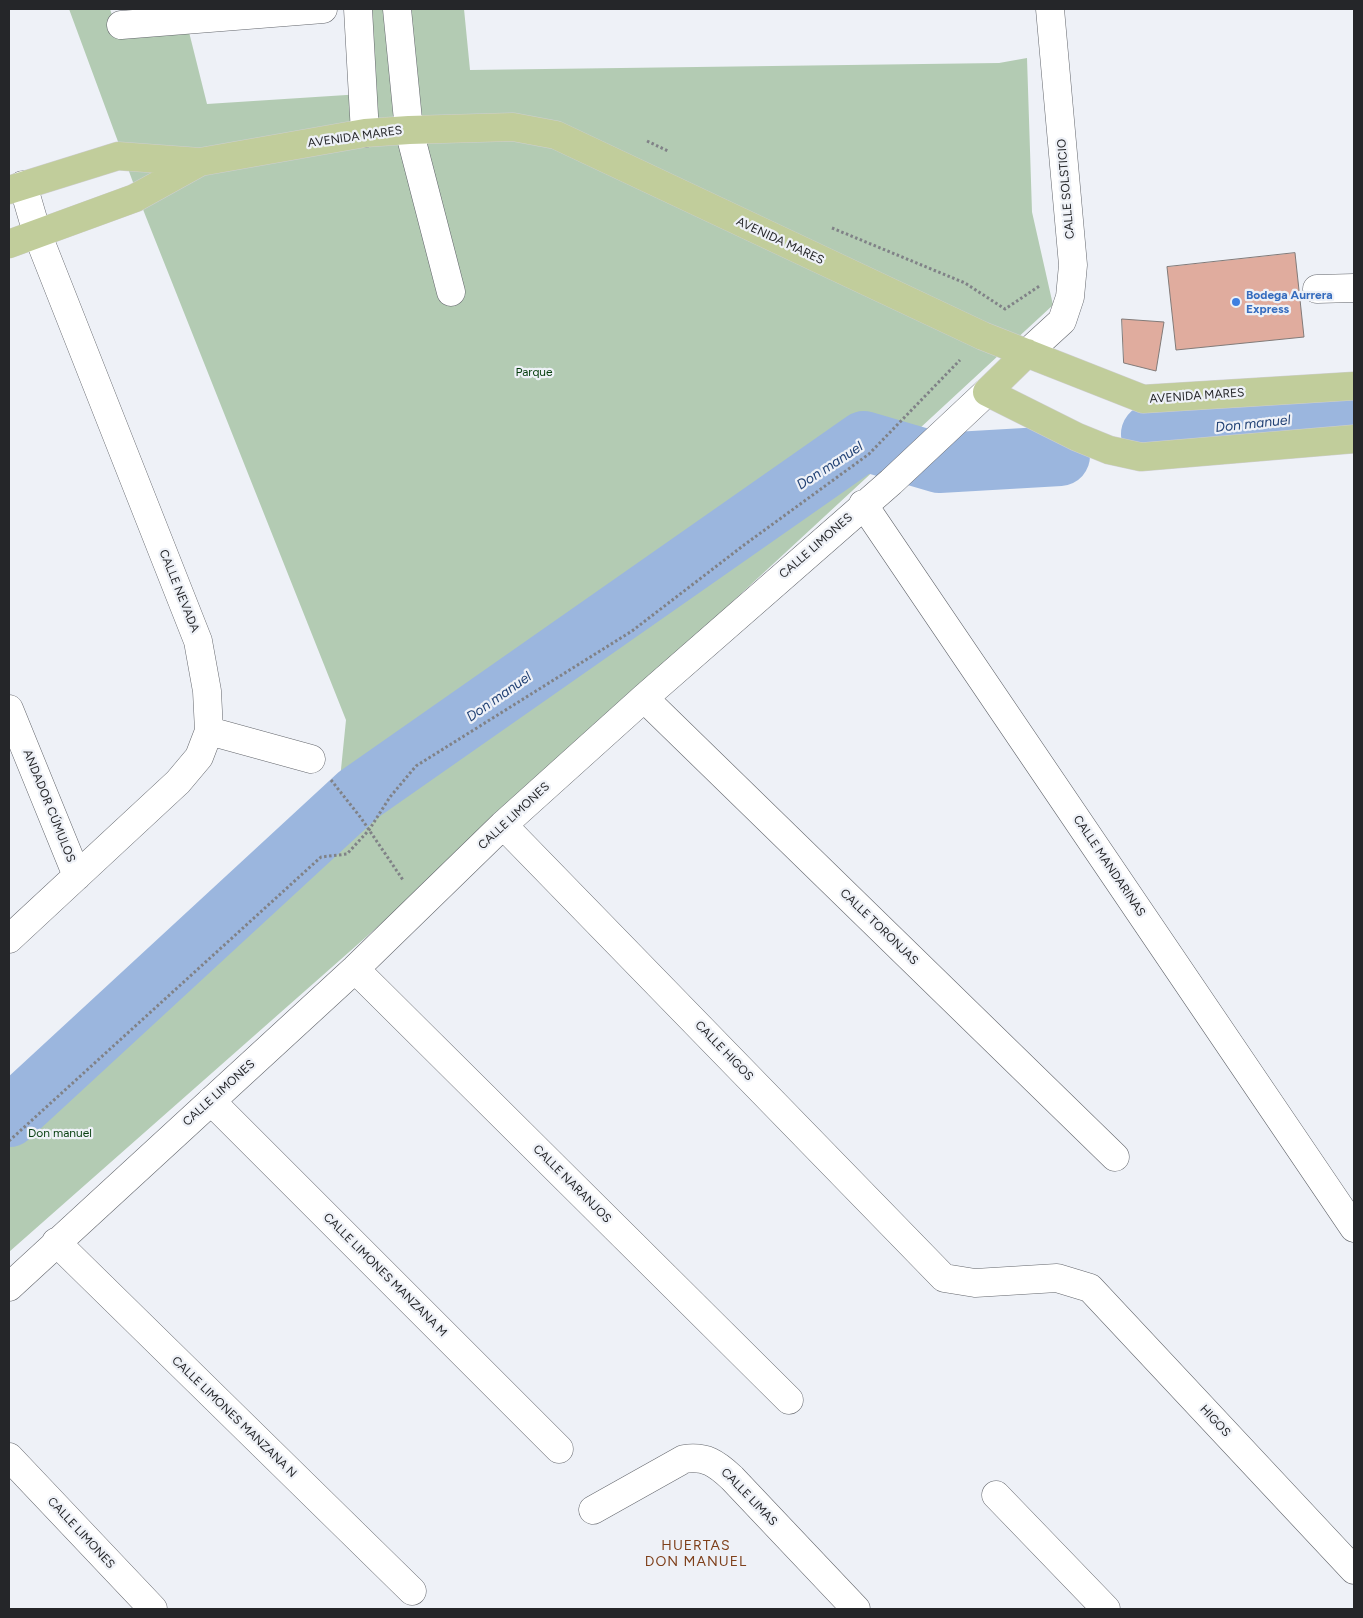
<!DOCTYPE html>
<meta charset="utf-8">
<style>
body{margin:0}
#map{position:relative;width:1363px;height:1618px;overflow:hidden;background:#eef1f7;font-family:Figtree,sans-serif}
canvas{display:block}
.frame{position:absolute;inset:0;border:10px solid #252629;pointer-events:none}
</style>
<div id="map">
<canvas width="1363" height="1618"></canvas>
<div class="frame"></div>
</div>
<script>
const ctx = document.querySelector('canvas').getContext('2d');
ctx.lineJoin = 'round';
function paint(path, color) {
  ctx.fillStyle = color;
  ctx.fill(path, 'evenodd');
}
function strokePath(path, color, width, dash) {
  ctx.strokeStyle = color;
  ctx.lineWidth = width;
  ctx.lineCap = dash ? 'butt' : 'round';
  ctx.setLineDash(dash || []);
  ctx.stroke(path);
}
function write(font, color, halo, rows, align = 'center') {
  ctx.font = font + ' Figtree,sans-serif';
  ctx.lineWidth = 4.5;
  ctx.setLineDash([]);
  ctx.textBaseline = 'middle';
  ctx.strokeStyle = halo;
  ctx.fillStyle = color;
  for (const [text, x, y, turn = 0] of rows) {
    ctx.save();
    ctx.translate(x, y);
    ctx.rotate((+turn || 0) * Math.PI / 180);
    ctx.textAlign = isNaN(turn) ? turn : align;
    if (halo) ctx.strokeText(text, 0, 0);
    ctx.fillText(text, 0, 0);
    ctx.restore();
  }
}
paint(new Path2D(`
 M69,9H110L115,24L186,20L207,104L362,94L356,9H464L470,70L999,63L1027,58L1032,212L1053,305L450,863L9,1252V1107L339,789L346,720L144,212Z`), '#b3cbb3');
strokePath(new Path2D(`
 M1151,434L1354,414
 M9,1117L358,795L864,441L939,463L1060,456`), '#9bb6de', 60);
const building = new Path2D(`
 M1295,253L1304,337L1176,350L1167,267Z
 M1122,319L1164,322L1156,371L1124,363Z`);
paint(building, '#e0ac9e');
strokePath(building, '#817a78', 1);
const minor = new Path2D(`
 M358,9L365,133
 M397,9L409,130L451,292
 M121,25L323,9
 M1317,289L1354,288
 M1027,353L1062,321L1070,297L1073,265L1050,9
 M863,504L1354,1228
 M644,698L1115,1157
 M9,709L77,876
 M209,731L311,759
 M503,825L944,1278L975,1283L1057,1278L1090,1288L1354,1570
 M9,939L178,782L199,757L209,731L207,691L198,641L37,233L23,185
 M355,969L789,1400
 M211,1101L559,1449
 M56,1242L412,1591
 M9,1287L355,969L503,825L644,698L891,482L987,392
 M9,1457L153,1609
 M996,1495L1106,1609
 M593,1510L684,1459C706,1456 716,1463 732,1478L856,1609`);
const major = new Path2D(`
 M9,190L118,156L200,162L365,133L409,130L513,127L556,135L983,336L1143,399L1354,386
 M9,244L135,198L200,162
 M1027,353L987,392L1077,437L1109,450L1141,457L1354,439`);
strokePath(minor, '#63666c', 29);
strokePath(major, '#cfcfd0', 29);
strokePath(new Path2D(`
 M647,141L668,151
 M832,228L965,283L1005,309L1041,285
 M331,780L361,818L403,880
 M9,1141L321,857L347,854L369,830L390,797L416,766L632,631L744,545L869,454L960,360`), '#808287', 3, [2.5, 2.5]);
strokePath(minor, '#fff', 28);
strokePath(major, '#c1cd9b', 28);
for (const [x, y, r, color] of [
 [1236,302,5,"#3f7fe0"]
]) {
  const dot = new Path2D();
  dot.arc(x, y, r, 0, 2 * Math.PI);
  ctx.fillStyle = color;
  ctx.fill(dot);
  strokePath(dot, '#eef1f7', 2);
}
write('12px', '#252629', '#eef1f7', [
 ["AVENIDA MARES",355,137,-8],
 ["CALLE SOLSTICIO",1066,189,-95],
 ["AVENIDA MARES",780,241,25],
 ["AVENIDA MARES",1197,396,-4],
 ["CALLE LIMONES",816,546,-41],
 ["CALLE NEVADA",179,591,68],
 ["ANDADOR CÚMULOS",49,806,68],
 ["CALLE LIMONES",514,816,-43],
 ["CALLE MANDARINAS",1109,866,56],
 ["CALLE TORONJAS",879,927,44],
 ["CALLE HIGOS",724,1051,46],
 ["CALLE LIMONES",219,1093,-42],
 ["CALLE NARANJOS",572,1184,45],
 ["CALLE LIMONES MANZANA M",385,1275,45],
 ["CALLE LIMONES MANZANA N",234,1417,44],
 ["HIGOS",1215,1421,47],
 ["CALLE LIMAS",749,1497,46],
 ["CALLE LIMONES",81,1533,47]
]);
write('bold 12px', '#366cbe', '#eef1f7', [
 ["Bodega Aurrera",1246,295],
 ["Express",1246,309]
], 'left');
write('12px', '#063e0e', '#eef1f7', [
 ["Parque",534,372],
 ["Don manuel",60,1133]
]);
write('italic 14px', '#224275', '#eef1f7', [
 ["Don manuel",1253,424,-6],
 ["Don manuel",830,466,-33],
 ["Don manuel",499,697,-35]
]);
ctx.letterSpacing = '1px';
write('14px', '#7e3f1a', '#eef1f7', [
 ["HUERTAS",696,1546],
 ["DON MANUEL",696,1562]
]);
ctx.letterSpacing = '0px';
</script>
